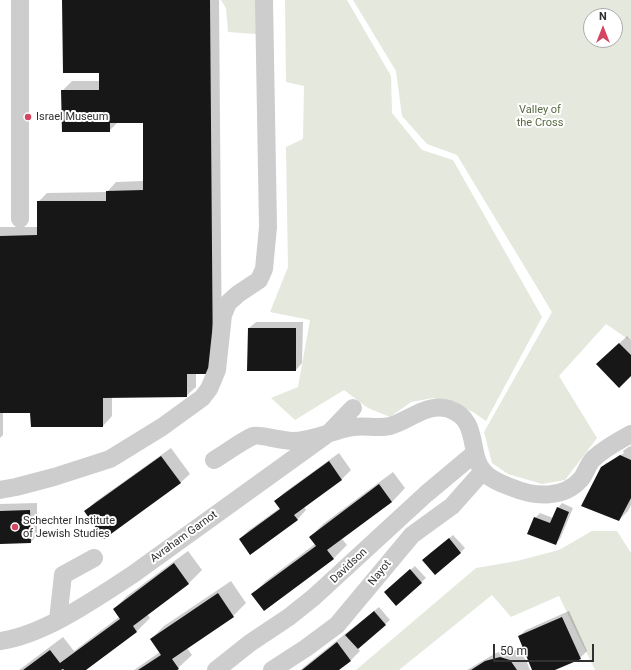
<!DOCTYPE html>
<style>
body{margin:0}
#map{position:relative;width:631px;height:670px;overflow:hidden;background:#fff;font-family:Roboto,sans-serif}
canvas{display:block}
.north{position:absolute;left:583px;top:8px;width:40px;height:40px;box-sizing:border-box;background:#fff;border:1px solid #acacac;border-radius:50%;rotate:0deg;font-size:11px;font-weight:700;line-height:16px;text-align:center;color:#303030}
.north::after{content:'';display:block;margin:auto;width:14px;height:18px;background:#d44561;clip-path:polygon(50% 0,100% 100%,50% 72%,0 100%)}
.scale{position:absolute;left:493px;top:644px;width:101px;height:18px;box-sizing:border-box;border:2px solid #303030;border-top:0;padding-left:5px;font-size:12px;line-height:14px;white-space:nowrap;color:#303030;-webkit-text-stroke:3px #fff;paint-order:stroke}
</style>
<div id="map">
<canvas width="631" height="670"></canvas>
<div class="north">N</div>
<div class="scale">50 m</div>
</div>
<script>
const ctx = document.querySelector('canvas').getContext('2d');
ctx.lineJoin = 'round';
function paint(path, color) {
  ctx.fillStyle = color;
  ctx.fill(path, 'evenodd');
}
function strokePath(path, color, width, dash) {
  ctx.strokeStyle = color;
  ctx.lineWidth = width;
  ctx.lineCap = dash ? 'butt' : 'round';
  ctx.setLineDash(dash || []);
  ctx.stroke(path);
}
function write(font, color, halo, rows, align = 'center') {
  ctx.font = font + ' Roboto,sans-serif';
  ctx.lineWidth = 4;
  ctx.setLineDash([]);
  ctx.textBaseline = 'middle';
  ctx.strokeStyle = halo;
  ctx.fillStyle = color;
  for (const [text, x, y, turn = 0] of rows) {
    ctx.save();
    ctx.translate(x, y);
    ctx.rotate((+turn || 0) * Math.PI / 180);
    ctx.textAlign = isNaN(turn) ? turn : align;
    if (halo) ctx.strokeText(text, 0, 0);
    ctx.fillText(text, 0, 0);
    ctx.restore();
  }
}
paint(new Path2D(`
 M221,0H259L256,34L228,32L226,8Z
 M285,0H347L391,76L392,113L422,150L453,160L542,317L486,421L473,412L449,402L433,398L411,402L390,417L368,408L344,390L295,420L271,398L298,387L310,320L270,312L288,267L286,147L303,139L304,86L286,82Z
 M353,0H631V341L606,324L559,376L597,438L565,480L542,484L508,474L492,463L484,432L552,312L457,155L427,144L402,116L396,71ZM591,16H615V40H591Z
 M592,531H617L631,553V670H595L559,596L511,617L492,595L399,670H356L476,568L517,561L559,550Z`), '#e4e8dd');
paint(new Path2D(`
 M63,0H219L222,364L196,373V387L186,396L112,397V416L103,426L31,412H3V435L0,438V227H38V202L47,193L107,192L116,182L144,181V122H118L109,131L62,91L72,81H100V72Z
 M256,322H303L302,363L296,370L249,328Z
 M627,336L631,341V375L598,364Z
 M630,446L631,447V505L628,511L619,520L602,468L607,462V464L624,453L623,451L608,461Z
 M171,448L190,474L180,483L86,511L95,502Z
 M339,453L351,470L342,479L304,507L306,510L297,520L240,539L249,530L280,508L275,501L285,492Z
 M393,472L405,488L392,502L342,539L347,545L333,559L253,594L266,581L315,544L310,537L323,524Z
 M37,503V535L31,542L0,543V504Z
 M562,503L573,508L560,539L555,544L535,518L540,513L553,518L558,508Z
 M453,535L465,548L460,553L428,555Z
 M188,551L202,570L189,583L147,614L150,618L137,631L85,670H65L63,667L59,670H19L63,637L74,651L119,617L114,609L127,596Z
 M415,566L426,578L396,605L389,588Z
 M231,581L246,603L233,616L187,648L192,655L178,668L175,670H134L160,652L151,639L164,626Z
 M379,607L390,620L357,648L360,651L351,660L338,670H300Z
 M569,611L587,651L580,658L552,670H534L519,636L526,630Z
 M509,649L519,651L526,660L530,670H467L496,653Z`), '#0003');
paint(new Path2D(`
 M62,0H210L213,374H187V397L103,398V427H31L30,413H0V236L37,235V201H106V191L143,190V123H110V132H62L61,90H99V73H63Z
 M248,328H296V371H247Z
 M619,343L631,355V376L619,388L596,364Z
 M620,455L631,460V498L619,521L581,506L601,467Z
 M161,456L181,483L104,539L84,511Z
 M329,461L342,480L294,515L298,520L250,555L239,539L280,509L274,501Z
 M379,484L392,502L327,550L334,559L264,611L251,594L316,546L309,537Z
 M557,507L569,512L556,545L527,534L534,517L550,523Z
 M30,510L31,543L0,544V511Z
 M449,538L461,553L435,575L422,560Z
 M174,563L189,584L133,626L137,632L86,670H64L63,669L61,670H23L50,650L60,663L120,619L113,609Z
 M410,569L422,583L396,606L384,592Z
 M218,593L234,617L172,659L179,669L177,670H138L161,655L150,639Z
 M374,611L386,625L358,649L345,635Z
 M562,617L581,659L555,670H532L518,636Z
 M337,642L351,661L339,670H302Z
 M500,657L510,660L517,670H471L485,661Z`), '#171717');
strokePath(new Path2D(`
 M20,0V219
 M214,460C226,453 240,442 253,436C258,434 283,441 292,441C313,441 333,430 353,427C365,425 378,429 390,426C409,421 427,402 449,409C481,420 467,454 484,472C492,481 503,484 513,488C535,497 564,499 581,479C586,473 588,464 593,459C605,448 618,441 631,434
 M0,490L16,487L54,477L110,459L162,427L202,398L209,389L217,370L223,315L228,303L238,294L259,280L264,269L268,227L264,0
 M58,620L63,575L94,558
 M0,641C44,635 95,599 132,575L329,433L353,408
 M216,670L250,643L289,617L314,597L426,494L475,453
 M272,670L306,648L337,625L412,535L452,506L483,471`), '#cdcdcd', 18);
for (const [x, y, r, color] of [
 [28,117,4,"#d44561"],
 [15,527,4,"#d44561"]
]) {
  const dot = new Path2D();
  dot.arc(x, y, r, 0, 2 * Math.PI);
  ctx.fillStyle = color;
  ctx.fill(dot);
  strokePath(dot, '#fff', 1.5);
}
write('11px', '#586841', '#fff', [
 ["Valley of",540,110],
 ["the Cross",540,123]
]);
write('11px', '#303030', '#fff', [
 ["Israel Museum",36,117],
 ["Schechter Institute",23,521],
 ["of Jewish Studies",23,534]
], 'left');
write('11px', '#303030', '#fff', [
 ["Avraham Garnot",184,537,-36],
 ["Davidson",349,566,-43],
 ["Nayot",380,573,-51]
]);
</script>
